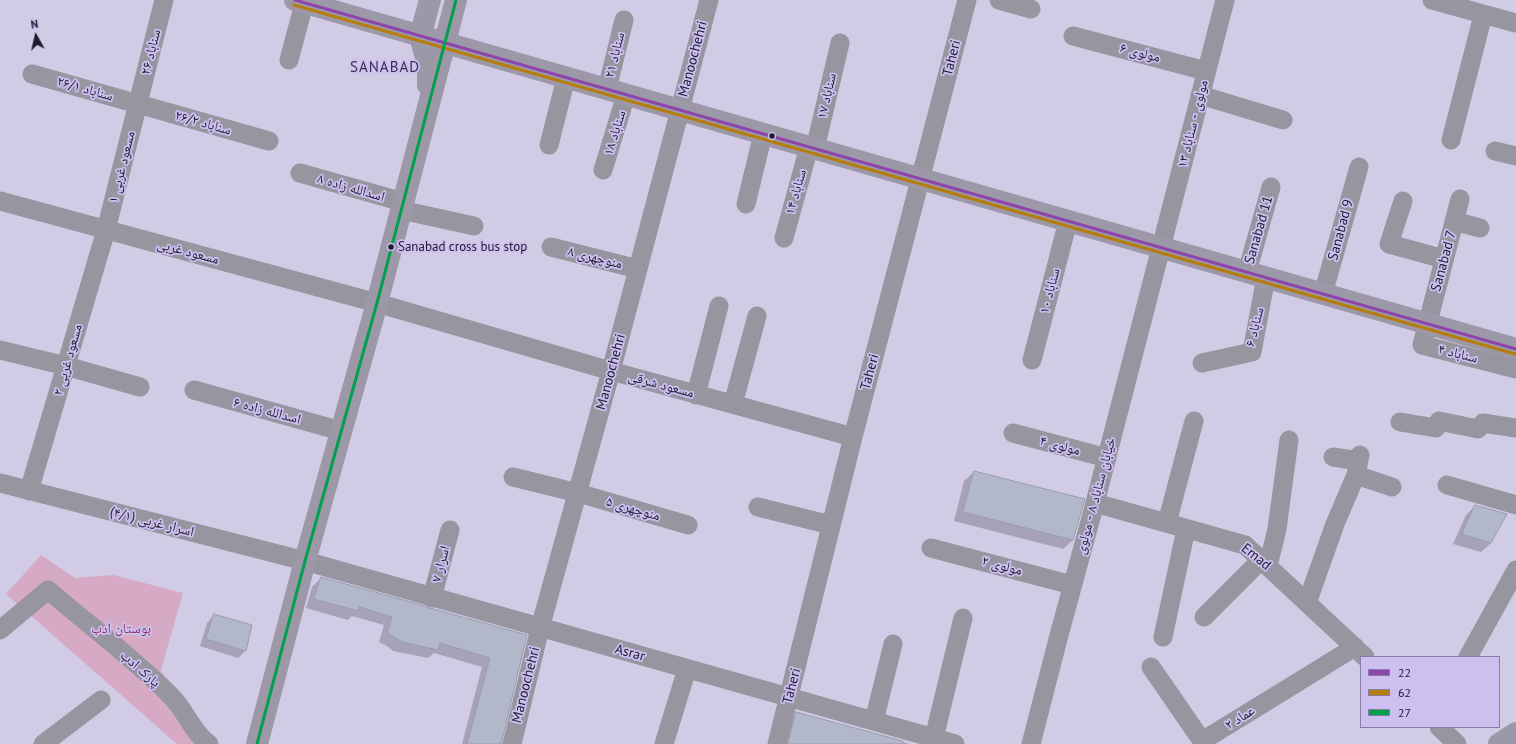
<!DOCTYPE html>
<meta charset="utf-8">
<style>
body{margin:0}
#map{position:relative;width:1516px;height:744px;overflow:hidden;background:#d2cbe6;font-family:"PT Sans",sans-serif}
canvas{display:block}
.legend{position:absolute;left:1360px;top:656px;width:140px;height:72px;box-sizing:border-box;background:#ccc0f1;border:1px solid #877ea3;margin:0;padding:5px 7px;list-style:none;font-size:12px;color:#201b2d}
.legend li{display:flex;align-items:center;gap:8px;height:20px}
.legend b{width:20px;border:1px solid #877ea3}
.north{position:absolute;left:16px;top:16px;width:40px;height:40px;-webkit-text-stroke:3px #ccc0f1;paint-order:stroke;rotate:352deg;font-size:11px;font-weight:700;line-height:16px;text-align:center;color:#201b2d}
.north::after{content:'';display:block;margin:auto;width:14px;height:18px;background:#201b2d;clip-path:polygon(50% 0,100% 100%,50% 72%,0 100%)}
</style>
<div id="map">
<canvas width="1516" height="744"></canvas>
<ul class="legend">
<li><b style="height:5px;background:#8e44ad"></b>22</li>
<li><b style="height:5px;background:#b67c0e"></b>62</li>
<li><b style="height:5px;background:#029f4f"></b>27</li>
</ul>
<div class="north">N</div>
</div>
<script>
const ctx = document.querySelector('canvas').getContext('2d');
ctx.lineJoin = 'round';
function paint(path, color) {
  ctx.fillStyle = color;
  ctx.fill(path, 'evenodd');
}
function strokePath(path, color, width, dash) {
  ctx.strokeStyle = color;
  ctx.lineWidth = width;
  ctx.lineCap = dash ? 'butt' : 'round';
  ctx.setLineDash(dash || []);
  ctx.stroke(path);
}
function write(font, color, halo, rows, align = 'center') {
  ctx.font = font + ' "PT Sans","Noto Naskh Arabic",sans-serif';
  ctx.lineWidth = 3.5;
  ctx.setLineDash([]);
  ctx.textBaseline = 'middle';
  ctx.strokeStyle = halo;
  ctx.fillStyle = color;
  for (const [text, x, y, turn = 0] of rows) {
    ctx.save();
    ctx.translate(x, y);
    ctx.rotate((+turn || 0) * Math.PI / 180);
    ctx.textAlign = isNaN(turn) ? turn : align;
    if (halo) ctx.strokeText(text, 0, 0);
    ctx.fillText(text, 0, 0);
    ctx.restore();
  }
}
paint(new Path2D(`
 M41,555L75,578L113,575L183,593L161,670L188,730L215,744H177L6,594Z`), '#d6a9c4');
paint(new Path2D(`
 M974,472L1073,540L1063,549L954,521L964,481Z
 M1475,506L1491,543L1481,552L1453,544L1466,515Z
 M321,578L526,636L501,744H462L482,667L434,653L428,658L393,651L387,646L379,642L384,625L352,616L348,620L306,608L312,587Z
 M214,615L245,651L238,658L200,646L207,623Z
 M797,713L910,744H782L788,721Z`), '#0003');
const building = new Path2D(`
 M974,471L1085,499L1073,540L963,512Z
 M1475,505L1507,514L1491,543L1462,534Z
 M321,577L425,606L429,608L434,609L527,635L501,744H467L490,658L440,643L438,650L402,642L396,638L387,633L392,617L359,607L358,611L314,599Z
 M214,614L252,625L246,651L206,639Z
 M796,712L903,741V744H788Z`);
paint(building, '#b2b8ca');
strokePath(building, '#979dae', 1);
strokePath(new Path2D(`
 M999,0L1031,9
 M1432,0L1516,23
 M1073,36L1206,71
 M289,60L305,0
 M32,74L269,141
 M607,89L624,20
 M1200,95L1283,120
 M1451,140L1483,15
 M549,145L566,78
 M815,149L840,43
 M1495,151L1516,156
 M603,170L626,95
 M300,173L403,202
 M1460,199L1422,345L1516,369
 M0,201L377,303L611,371L853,437
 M1403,201L1389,244L1444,259
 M746,204L763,134
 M401,210L474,226
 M1454,221L1480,228
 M784,238L809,147
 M551,247L638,269
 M1247,272L1271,187
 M1323,294L1359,167
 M0,350L66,366L140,387
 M1032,360L1068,221
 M1202,363L1252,352L1266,277
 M194,390L341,431
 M696,395L719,306
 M733,404L757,316
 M1400,422L1436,428L1439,421L1478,429L1483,423L1516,428
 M1013,433L1107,458
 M1333,457L1359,461
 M1356,475L1392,487
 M513,477L578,493L688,525
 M0,483L305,561L955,744
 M1447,485L1516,505
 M29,491L106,230L164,0
 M1095,503L1245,545L1365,657
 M758,507L831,525
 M1167,523L1194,421
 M931,548L1072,585
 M1268,566L1277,529L1289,440
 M432,598L450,530
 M1307,603L1335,524L1356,475L1360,455
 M1204,617L1261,560
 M0,630L48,590C89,625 133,658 171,696C186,711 192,732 209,744
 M1163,637L1186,529
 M1468,657L1516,570
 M1151,667L1202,741L1355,647
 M874,721L893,644
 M1439,727L1457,744
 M934,738L963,618
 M43,744L101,700
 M512,744L540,628L611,371L709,0
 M664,744L687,669
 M777,744L853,437L967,0
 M1031,744L1058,639L1095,503L1225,0`), '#97959f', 19);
strokePath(new Path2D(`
 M295,0L1516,349
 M428,85V64L420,37L430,0
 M257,744L305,561L377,303L456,0
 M1499,744L1516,733`), '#9c98a8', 22);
strokePath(new Path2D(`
 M295,0L1516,349`), '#8e44ad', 3);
strokePath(new Path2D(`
 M294,5L1515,354`), '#b67c0e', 3);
strokePath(new Path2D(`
 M257,744L305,561L377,303L456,0`), '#029f4f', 3);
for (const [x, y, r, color] of [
 [772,136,3.5,"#201b2d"],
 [391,247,3.5,"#201b2d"]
]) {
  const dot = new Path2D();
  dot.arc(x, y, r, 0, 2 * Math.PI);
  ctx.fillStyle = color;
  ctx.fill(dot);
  strokePath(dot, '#ccc0f1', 1.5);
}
write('13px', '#201b2d', '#ccc0f1', [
 ["Sanabad cross bus stop",398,247]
], 'left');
write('14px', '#201b2d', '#ccc0f1', [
 ["سناباد ۲۶",151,52,-76],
 ["مولوی ۶",1140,53,15],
 ["سناباد ۲۱",615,55,-76],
 ["Taheri",952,58,-76],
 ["Manoochehri",693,59,-75],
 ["سناباد ۲۶/۱",85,89,16],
 ["سناباد ۱۷",827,96,-77],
 ["سناباد ۲۶/۲",203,123,16],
 ["مولوی - سناباد ۱۳",1193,124,-76],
 ["سناباد ۱۸",615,133,-73],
 ["مسعود غربی ۱",122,167,-76],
 ["اسدالله زاده ۸",351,188,16],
 ["سناباد ۱۴",796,192,-74],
 ["Sanabad 11",1259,230,-74],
 ["Sanabad 9",1341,230,-75],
 ["مسعود غربی",188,252,15],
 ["منوچهری ۸",595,258,14],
 ["Sanabad 7",1444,261,-75],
 ["سناباد ۱۰",1050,291,-75],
 ["سناباد ۶",1255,327,-76],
 ["سناباد ۴",1458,354,14],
 ["مسعود غربی ۲",68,360,-74],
 ["Manoochehri",611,372,-75],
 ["Taheri",870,372,-75],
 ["مسعود شرقی",661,385,15],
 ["اسدالله زاده ۶",267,411,15],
 ["مولوی ۴",1060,446,15],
 ["خیابان سناباد ۸ - مولوی",1096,496,-75],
 ["منوچهری ۵",633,509,16],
 ["اسرار غربی (۴/۱)",152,522,14],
 ["Emad",1256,557,39],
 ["اسرار ۷",441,564,-75],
 ["مولوی ۲",1002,566,15],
 ["Asrar",630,653,16],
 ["پارک ادب",140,669,41],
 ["Manoochehri",526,685,-76],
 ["Taheri",792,686,-76],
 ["عماد ۲",1240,718,-32]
]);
write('14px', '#8e3059', '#ccc0f1', [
 ["بوستان ادب",121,629]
]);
ctx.letterSpacing = '1px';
write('15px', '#3a2e55', '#ccc0f1', [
 ["SANABAD",385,68]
]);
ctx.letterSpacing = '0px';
</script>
